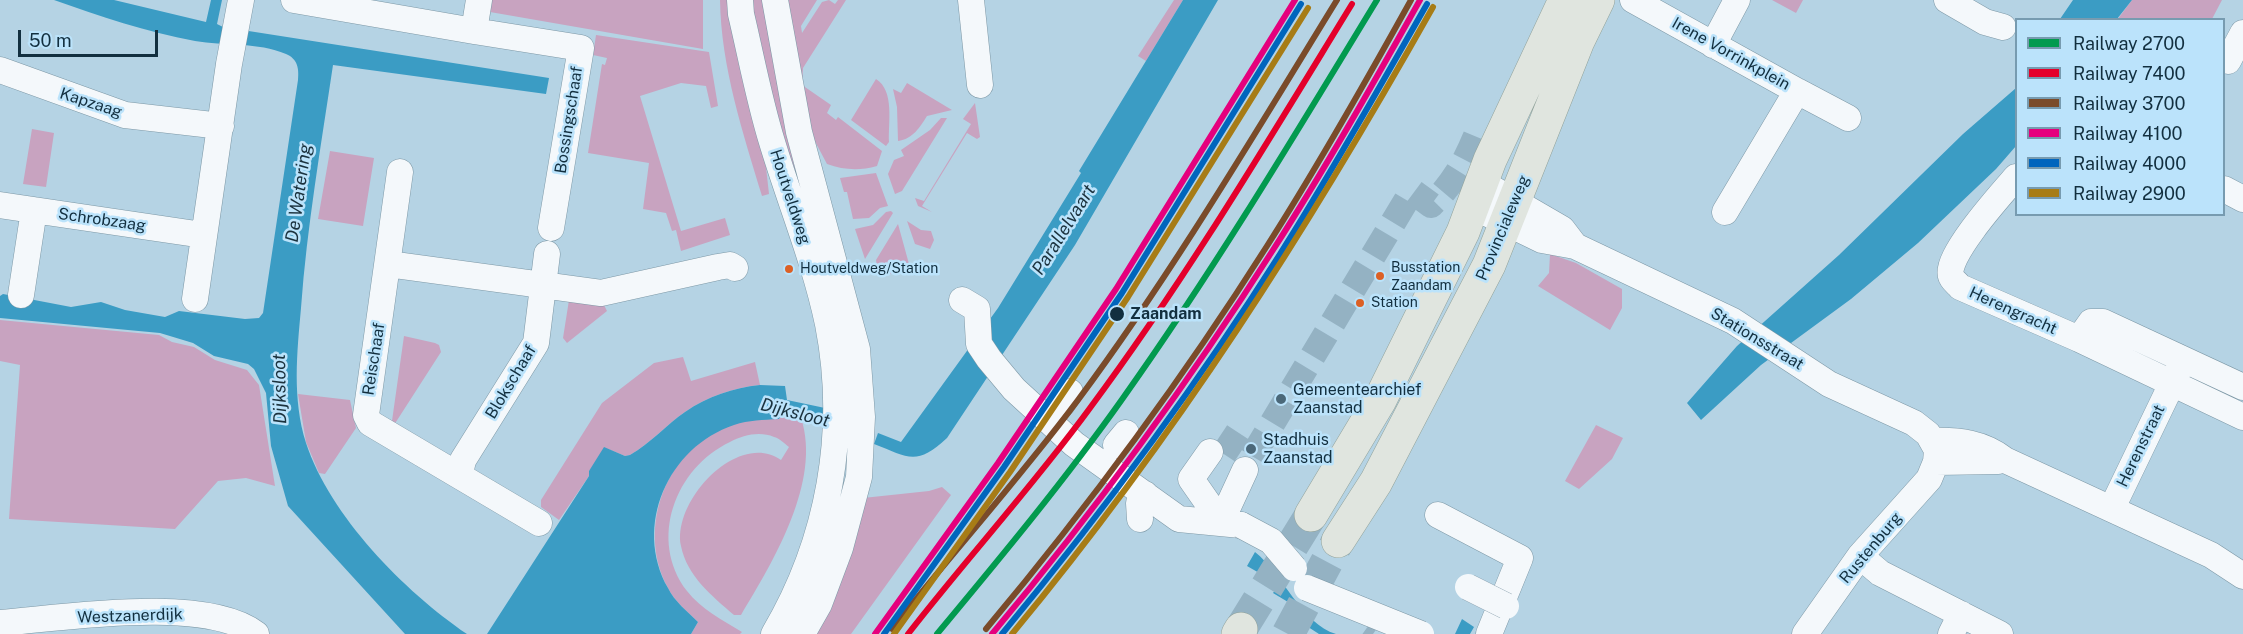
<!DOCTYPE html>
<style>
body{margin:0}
#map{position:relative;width:2243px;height:634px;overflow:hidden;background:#b5d3e4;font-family:"Public Sans",sans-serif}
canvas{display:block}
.legend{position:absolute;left:2015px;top:18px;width:210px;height:198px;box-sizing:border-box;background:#bbe3fb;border:2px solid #779bb0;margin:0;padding:8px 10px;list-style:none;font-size:18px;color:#122f3f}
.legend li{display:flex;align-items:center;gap:12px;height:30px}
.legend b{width:30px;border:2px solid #779bb0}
.scale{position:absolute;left:18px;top:30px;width:140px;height:27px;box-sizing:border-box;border:3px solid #122f3f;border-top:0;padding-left:8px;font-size:18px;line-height:21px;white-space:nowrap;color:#122f3f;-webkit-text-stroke:4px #bbe3fb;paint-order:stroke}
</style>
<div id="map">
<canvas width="2243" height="634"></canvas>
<ul class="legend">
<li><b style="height:8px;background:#029a4f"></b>Railway 2700</li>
<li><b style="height:8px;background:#e4002b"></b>Railway 7400</li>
<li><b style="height:8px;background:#7a4b2a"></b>Railway 3700</li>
<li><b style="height:8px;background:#e5007d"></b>Railway 4100</li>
<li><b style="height:8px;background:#0065bd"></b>Railway 4000</li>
<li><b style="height:8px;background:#a77c16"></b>Railway 2900</li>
</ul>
<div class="scale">50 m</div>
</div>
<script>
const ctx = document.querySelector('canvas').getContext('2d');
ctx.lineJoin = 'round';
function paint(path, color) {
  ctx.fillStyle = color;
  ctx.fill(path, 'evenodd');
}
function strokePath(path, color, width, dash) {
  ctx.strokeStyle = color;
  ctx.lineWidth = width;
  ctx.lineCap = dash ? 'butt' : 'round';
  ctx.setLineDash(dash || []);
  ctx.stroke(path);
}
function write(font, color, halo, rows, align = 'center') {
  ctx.font = font + ' "Public Sans",sans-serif';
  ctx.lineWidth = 5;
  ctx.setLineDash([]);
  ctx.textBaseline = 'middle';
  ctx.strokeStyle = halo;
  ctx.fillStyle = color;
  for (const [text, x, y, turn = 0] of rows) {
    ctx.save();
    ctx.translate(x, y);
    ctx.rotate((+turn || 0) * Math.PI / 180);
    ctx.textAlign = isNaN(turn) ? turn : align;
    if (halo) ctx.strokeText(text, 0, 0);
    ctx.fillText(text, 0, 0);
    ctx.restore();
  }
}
paint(new Path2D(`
 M492,0H703V49L490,12Z
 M720,0H731L765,158L769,194L762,196C743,133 721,67 720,0Z
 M750,0H764L779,93L834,288L775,117Z
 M788,0H817L801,26L802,33L822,2L829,0L835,4L838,0H846L803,68L802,85L831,105L827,113L836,120L838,117L882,151L877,166C859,171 844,170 827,164L810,132L786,17Z
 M1174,0H1183L1146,61L1138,56Z
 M1772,0H1803L1796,13Z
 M2132,0H2222L2212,19L2117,20Z
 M596,35L709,52L718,106L711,108L706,86L681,83L640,96L681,231L725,218L730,235L681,251L676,230L672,231L666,213L643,209L649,163L588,153L602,64L605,65L607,58L593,55Z
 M876,79C895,91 888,123 889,142L886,146L851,120Z
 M907,83L952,110L927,116C920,127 913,139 898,141L897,107L893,89L901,93Z
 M975,103L980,137L977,139L967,133L922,206L932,212L918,206L915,198L924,201L971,124L963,119Z
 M941,118H947L902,191L895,194L888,174L894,160L904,156L901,150L930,130Z
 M32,129L54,133L46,187L23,184Z
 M330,151L374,158L363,226L318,219Z
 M876,173L888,206L880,208L869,218L853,219L847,192H844L840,178Z
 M891,211L893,213L865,259L855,229L873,225L886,212Z
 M907,221L921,230L931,231L934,240L930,249L915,244Z
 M898,224L909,264L905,270L890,274L877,266L876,260Z
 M1550,254L1576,263L1622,289V308L1610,330L1538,286L1549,273Z
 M569,300L604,305L607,311L567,343L563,338Z
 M0,320L159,335L172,342L194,347L215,360L247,370L259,385L275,486L246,478L218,481L175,529L9,519L20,365L0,361Z
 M404,336L435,343L439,345L441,352L394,425L392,421Z
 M683,357L691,381L755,362L760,385C733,388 708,396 685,412C666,425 651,443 630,455L625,456L608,449L589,471V476L559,520L541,507V500L602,403L654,363Z
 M298,394L350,400L356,428L325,474L319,473L306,442Z
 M783,411L801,418C822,481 773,562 741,615H734C712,596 687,576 681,546C672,501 738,430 781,460L789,447C785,444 779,438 774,437C760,431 743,435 730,442C675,468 648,540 687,591C701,609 722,620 742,632L740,634H691L698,622C688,612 674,601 668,588C632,522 674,429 752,420C760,419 770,419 779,419Z
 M1596,425L1623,438L1612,459L1579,489L1565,481Z
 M942,487L951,495L851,634H813L863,498L929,491Z`), '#c8a3c0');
paint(new Path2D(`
 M54,0H114L206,22L211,0H222L217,24L223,27L549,78L546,94L333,65C321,146 307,226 301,308C297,353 292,398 306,443C330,516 404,591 467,634H405L288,506L271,446L266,393L254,369L248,364L214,356L193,343L160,333L0,318V296L3,294L71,307L101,302L125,310L165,317L179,311L245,319L259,318L263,313L298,80C299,69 298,59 286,54C258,42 224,46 195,41C146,32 100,16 54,0Z
 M1183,0H1218L1075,245L947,438C916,467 908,457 874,444L878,433L901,442L998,308L1081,173L1079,171Z
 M2073,0H2132L2117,19H2060Z
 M2016,88V146L1996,169L1918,243L1851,299L1761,365L1701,420L1687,403L1737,346L1839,255L1963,134Z
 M760,385L785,386L787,400L825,408L865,426L863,441L783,411L779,419C763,420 749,420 734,425C668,447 633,526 668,588C674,601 688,612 698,622L691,634H487L589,476V471L604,447L625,456L630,455C651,443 666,425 685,412C708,396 733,388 760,385Z
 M1255,552C1282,573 1302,624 1336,634H1319L1302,623L1304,618L1288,608V602L1273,593L1276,589L1259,579L1261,574L1247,566Z
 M1462,619L1474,627L1470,634H1455Z`), '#3b9cc4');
strokePath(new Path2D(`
 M1220,436L1252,457L1412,191L1431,205C1456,181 1468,157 1480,126
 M1366,629L1373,634`), '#94b2c3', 26, [26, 13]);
strokePath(new Path2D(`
 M1241,629L1311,515
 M1288,634L1338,541`), '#94b2c3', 33, [33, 16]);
const minor = new Path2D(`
 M294,0L474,31
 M479,0L474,31L581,48L551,228
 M740,0L741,14C751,56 759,100 772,142C790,202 815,262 828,324C849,431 829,541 774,634
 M775,0L799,132L857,349L862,417L859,477L840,548L819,604L802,634
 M971,0L980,85
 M1633,0L1797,91L1725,212
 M1947,0L1985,22L2003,27
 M1713,45L1737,0
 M2224,60L2228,61L2243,33
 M0,70L125,115L221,126
 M1797,91L1848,118
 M400,172L366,415L370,423L539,523
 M2016,177C2003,192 1944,257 1951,276C1952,280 1958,284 1960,287L2079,339L2243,417
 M1481,182L1562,229L1575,246
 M2224,189L2243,199
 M0,205L203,235
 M1472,206L1542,240L1575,246L1733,321L1829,384L1914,423L1928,434L1937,450L1936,462L1929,479L1860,556L1805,634
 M388,264L601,293L718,267L730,265L735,268
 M21,295L34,210
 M195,299L229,64L241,0
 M962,300L977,309L979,344L989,359L1014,389L1074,444L1179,519L1241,525
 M2079,339L2091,322H2103L2243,387
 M1062,404L1070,392
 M1932,441C1959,440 1983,443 2005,460L2211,555L2243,576
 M1116,445L1126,433
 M1210,452L1191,479L1221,522
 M1936,462L1998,461
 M460,474L463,460L536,343L547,254
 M2112,508L2178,371
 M1438,515L1520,558L1489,634
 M1140,519L1139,503L1145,494
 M1221,522L1245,470
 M1860,556L1880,573L2000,634
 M0,623C63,618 206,595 256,634
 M1951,634L1961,614`);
const major = new Path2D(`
 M1311,515L1380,400L1463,232L1490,160L1565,0
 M1338,541L1376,482L1489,265L1578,41L1598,0
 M1238,634L1241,629`);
strokePath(minor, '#7d98a6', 27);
strokePath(major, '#91a29b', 34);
strokePath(minor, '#f4f8fb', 26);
strokePath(major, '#e0e5df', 33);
const minorBridge = new Path2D(`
 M1241,525L1271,541L1294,568
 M1468,587L1506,606
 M1307,588L1421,634`);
strokePath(minorBridge, '#7d98a6', 27, []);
strokePath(minorBridge, '#f4f8fb', 26);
strokePath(new Path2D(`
 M937,634C1001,557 1065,480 1123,398C1214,270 1295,135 1377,0`), '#029a4f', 6);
strokePath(new Path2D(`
 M908,634C967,558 1033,486 1090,408C1186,279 1268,141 1352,4`), '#e4002b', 6);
strokePath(new Path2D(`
 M892,629C953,552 1019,479 1078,400C1173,272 1254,135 1337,0
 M986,629C1088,507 1182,380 1267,246C1318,166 1365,83 1411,0`), '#7a4b2a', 6);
strokePath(new Path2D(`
 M875,634L998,463L1116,289L1295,0
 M992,634C1094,512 1188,384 1273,250C1325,169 1373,84 1420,0`), '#e5007d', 6);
strokePath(new Path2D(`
 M884,634L1004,467L1122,293L1301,4
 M1002,634C1102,513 1196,387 1280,254C1332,172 1379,88 1427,4`), '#0065bd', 6);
strokePath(new Path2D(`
 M894,634L1010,472L1128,297L1308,8
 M1012,634C1176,436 1307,231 1433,7`), '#a77c16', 6);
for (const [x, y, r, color] of [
 [789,269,5,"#dc6025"],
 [1380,276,5,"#dc6025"],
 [1360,303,5,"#dc6025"],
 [1117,314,8,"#122f3f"],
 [1281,399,6,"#4b6879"],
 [1251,449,6,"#4b6879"]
]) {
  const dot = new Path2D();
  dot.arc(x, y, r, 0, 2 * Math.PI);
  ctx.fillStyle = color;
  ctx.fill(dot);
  strokePath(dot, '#bbe3fb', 2);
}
write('14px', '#122f3f', '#bbe3fb', [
 ["Busstation",1391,268],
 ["Zaandam",1391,286],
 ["Houtveldweg/Station",800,269],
 ["Station",1371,303]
], 'left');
write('16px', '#122f3f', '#bbe3fb', [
 ["Irene Vorrinkplein",1731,54,29],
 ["Kapzaag",91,103,18],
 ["Bossingschaaf",569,120,-81],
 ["Houtveldweg",790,197,72],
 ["Schrobzaag",102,220,8],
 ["Provincialeweg",1503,228,-67],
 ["Herengracht",2013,311,24],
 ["Stationsstraat",1757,339,31],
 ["Reischaaf",374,359,-81],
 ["Blokschaaf",511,382,-59],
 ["Herenstraat",2141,446,-64],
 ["Rustenburg",1871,548,-50],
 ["Westzanerdijk",130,616,-2]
]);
write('bold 16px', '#122f3f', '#bbe3fb', [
 ["Zaandam",1130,314]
], 'left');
write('16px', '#122f3f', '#bbe3fb', [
 ["Gemeentearchief",1293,390],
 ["Zaanstad",1293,408],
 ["Stadhuis",1263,440],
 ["Zaanstad",1263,458]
], 'left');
write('italic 18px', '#1b323e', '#bbe3fb', [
 ["De Watering",299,193,-82],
 ["Parallelvaart",1064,230,-58],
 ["Dijksloot",280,389,-91],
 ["Dijksloot",795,413,14]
]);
</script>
